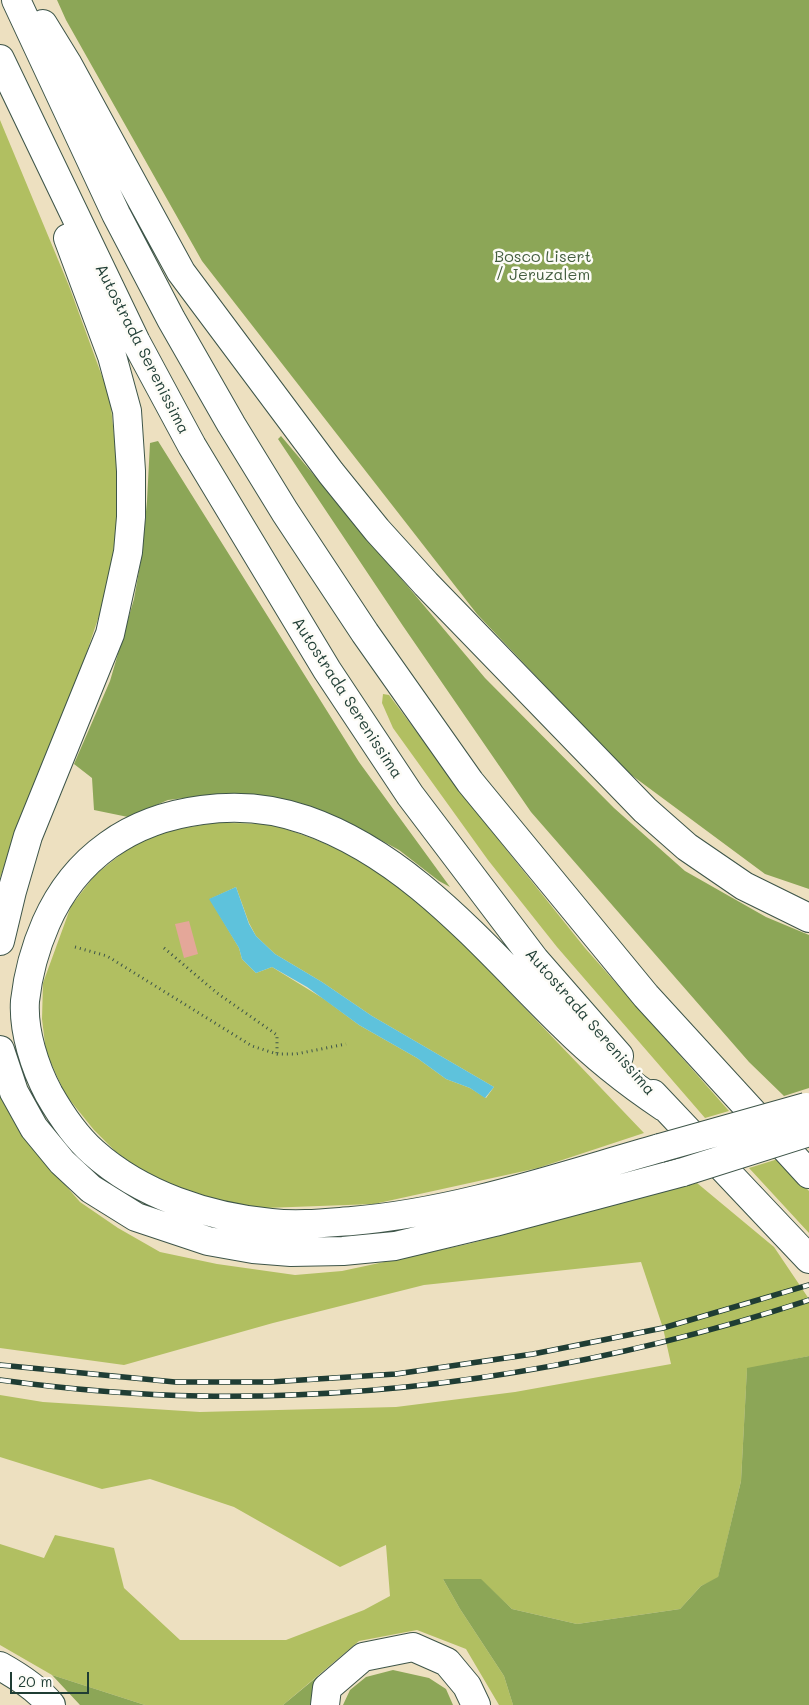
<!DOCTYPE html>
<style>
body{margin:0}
#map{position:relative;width:809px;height:1705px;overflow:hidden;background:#ede0c0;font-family:Mali,sans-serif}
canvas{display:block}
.scale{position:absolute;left:10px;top:1672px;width:79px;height:22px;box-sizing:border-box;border:2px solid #1f3d34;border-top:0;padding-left:6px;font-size:15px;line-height:18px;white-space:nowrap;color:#1f3d34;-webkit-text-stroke:4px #fdfcf7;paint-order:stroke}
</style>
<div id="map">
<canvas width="809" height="1705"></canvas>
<div class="scale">20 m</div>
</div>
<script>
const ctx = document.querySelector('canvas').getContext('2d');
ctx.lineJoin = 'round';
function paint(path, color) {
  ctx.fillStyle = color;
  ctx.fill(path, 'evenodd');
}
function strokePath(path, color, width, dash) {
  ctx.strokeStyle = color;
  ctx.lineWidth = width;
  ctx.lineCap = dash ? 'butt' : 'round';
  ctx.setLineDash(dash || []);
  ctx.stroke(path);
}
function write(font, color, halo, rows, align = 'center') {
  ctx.font = font + ' Mali,sans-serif';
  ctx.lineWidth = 5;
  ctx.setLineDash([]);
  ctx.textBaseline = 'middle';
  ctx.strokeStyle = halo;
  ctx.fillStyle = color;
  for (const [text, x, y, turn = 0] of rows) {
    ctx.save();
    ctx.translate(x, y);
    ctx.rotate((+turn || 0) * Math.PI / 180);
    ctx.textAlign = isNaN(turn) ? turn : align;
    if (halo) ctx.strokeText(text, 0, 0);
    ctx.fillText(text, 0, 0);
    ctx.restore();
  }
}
paint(new Path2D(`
 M0,120L69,286L110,398L117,463V520L112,562L103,604L72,696L13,840L0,878Z
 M383,694L389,695L485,823L585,948L729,1111L705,1118L557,947L488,860L393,728L382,703Z
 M214,823C233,823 252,823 271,825C281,827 291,831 300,834C360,854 406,891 453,933L644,1133L538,1168L374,1204L265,1208L226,1202L193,1192L161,1181L140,1170L115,1151L94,1130L65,1094L46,1052L42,1019L43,983L71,906L95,875L130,847L166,831ZM236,887L249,923L256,936L275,954L322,982L372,1016L494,1087L486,1098L470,1088L446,1079L417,1058L359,1025L324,999L272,967L256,973L242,959L239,948L210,899Z
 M0,1091L47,1164L80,1202L118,1228L160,1252L217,1264L295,1275L342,1271L468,1244L697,1183L774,1247L809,1299V1356L747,1369L741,1481L718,1578L701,1586L680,1609L577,1624L512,1609L481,1580L443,1579L460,1609L504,1676L513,1705H499L466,1649L417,1630L359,1641L283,1705H145L52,1675L0,1645V1544L44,1558L55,1535L114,1548L124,1588L180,1640H286L364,1610L390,1596L386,1545L340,1567L234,1507L150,1479L102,1489L0,1457V1395L43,1402L200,1412L396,1407L515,1392L671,1364L663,1328L641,1262L424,1285L273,1323L124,1365L0,1348Z
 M778,1159L809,1191V1233L749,1168Z`), '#b1bf61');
paint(new Path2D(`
 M57,0H809V889L765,874L626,771L477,614L202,261L66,20Z
 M281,436L485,678L614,808L685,871L766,917L809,935V1088L784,1096L749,1062L531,812L403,626L278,439Z
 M158,441L359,762L450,887L439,881L399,850L349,823L302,804L250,795L226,793L168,800L128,817L94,810L92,778L74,764L110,681L134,599L142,554L147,501L150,443Z
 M809,1356V1705H513L504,1676L460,1609L443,1579H481L512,1609L577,1624L680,1609L701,1586L718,1577L741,1481L747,1368Z
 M393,1670L429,1678L446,1689L453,1705H343L350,1690L366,1677Z
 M52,1675L145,1705H80Z
 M318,1676L310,1705H283Z`), '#8ca657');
paint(new Path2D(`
 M236,887L249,924L256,936L275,954L322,982L372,1016L494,1087L485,1098L470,1088L446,1079L417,1058L359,1025L307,987L272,967L256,973L242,959L239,948L209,899Z`), '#5ec2dc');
paint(new Path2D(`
 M189,921L198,954L184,958L175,924Z`), '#e4a799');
const major = new Path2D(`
 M0,1666C18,1676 38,1689 51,1705
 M325,1705L327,1688L363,1657L413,1647L447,1662L467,1686L476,1705`);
const highway = new Path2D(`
 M16,0L116,214L171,319L231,424L285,512L365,633L470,782L646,996L809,1174
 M43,24L67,63L181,272L331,473L377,530L426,584L645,810L687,847L744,886L809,918
 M0,59L136,342L192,446L327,670L410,795L535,960L619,1056
 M0,941L12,891L28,836L110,634L128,552L131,517V471L127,411L112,356L68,238
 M0,1050L14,1092L34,1128L62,1162L91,1189L136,1217L208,1241L253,1249L291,1252L343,1251L395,1246L495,1222L683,1172
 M653,1094L809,1259
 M660,1148C558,1177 458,1212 352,1221C325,1223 298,1226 271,1223C208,1217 141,1195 93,1152C75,1136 61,1115 49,1094C35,1068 23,1031 25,1001C28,974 35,948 46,923C75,857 131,819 202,810C237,805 272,808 306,820C412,857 485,949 563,1025C594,1056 628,1083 664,1107`);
strokePath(major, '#3e5549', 30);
strokePath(highway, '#3e5549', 30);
strokePath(new Path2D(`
 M75,947L107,956L252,1046L277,1054H296L346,1044
 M164,948L217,993L277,1035V1054`), '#3e5549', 3, [1, 4]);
strokePath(major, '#fff', 28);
strokePath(highway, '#fff', 28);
const rail = new Path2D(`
 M0,1365L175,1382H270L396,1374L533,1354L663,1328L809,1285
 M0,1380C66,1389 134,1395 201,1396C407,1399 613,1364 809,1300`);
strokePath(rail, '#1f3d34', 5.5);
strokePath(rail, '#fdfcf7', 4, [11]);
const highwayBridge = new Path2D(`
 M660,1148L806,1107
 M683,1172L809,1132`);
strokePath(highwayBridge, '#3e5549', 30, []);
strokePath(highwayBridge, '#fff', 28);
write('16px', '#445e3f', '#fdfcf7', [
 ["Bosco Lisert",543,257],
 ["/ Jeruzalem",543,275]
]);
write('16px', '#1f3d34', '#fdfcf7', [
 ["Autostrada Serenissima",142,349,63],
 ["Autostrada Serenissima",347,698,57],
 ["Autostrada Serenissima",590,1022,49]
]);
</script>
